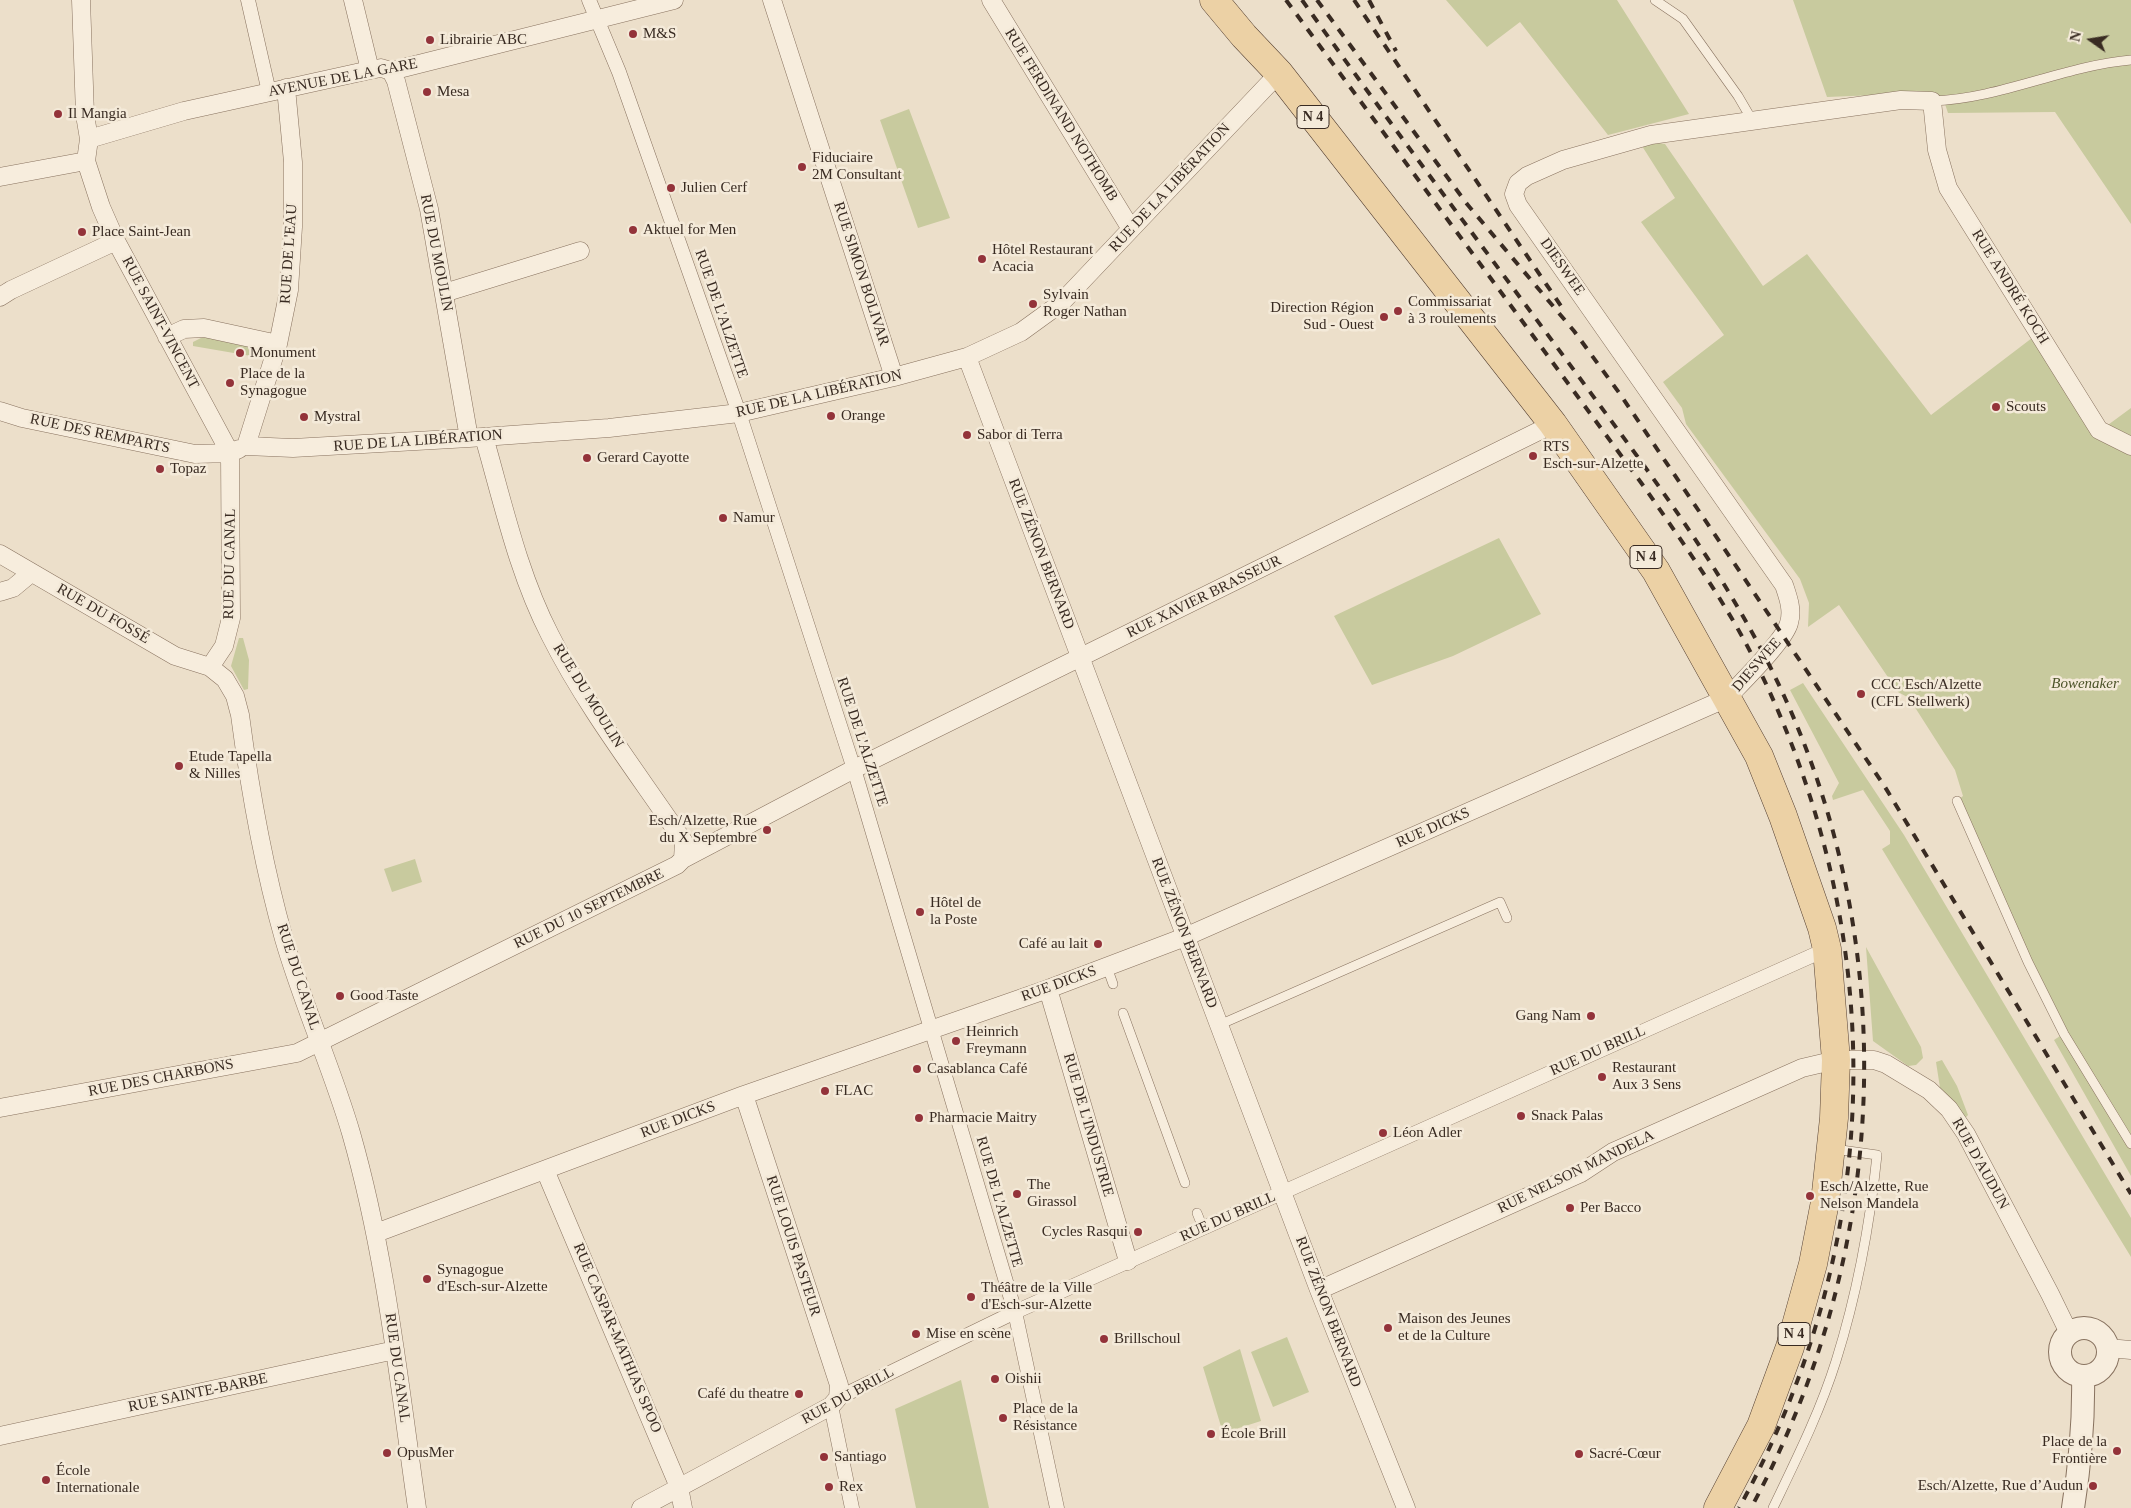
<!DOCTYPE html>
<meta charset="utf-8">
<style>
body{margin:0}
#map{position:relative;width:2131px;height:1508px;overflow:hidden;background:#ecdfca;font-family:Georgia,serif}
canvas{display:block}
.north{position:absolute;left:2066px;top:15px;width:50px;height:50px;-webkit-text-stroke:4px #f4ead9;paint-order:stroke;rotate:283deg;font-size:14px;font-weight:700;line-height:20px;text-align:center;color:#392b22}
.north::after{content:'';display:block;margin:auto;width:18px;height:22px;background:#392b22;clip-path:polygon(50% 0,100% 100%,50% 72%,0 100%)}
</style>
<div id="map">
<canvas width="2131" height="1508"></canvas>
<div class="north">N</div>
</div>
<script>
const ctx = document.querySelector('canvas').getContext('2d');
ctx.lineJoin = 'round';
function paint(path, color) {
  ctx.fillStyle = color;
  ctx.fill(path, 'evenodd');
}
function strokePath(path, color, width, dash) {
  ctx.strokeStyle = color;
  ctx.lineWidth = width;
  ctx.lineCap = dash ? 'butt' : 'round';
  ctx.setLineDash(dash || []);
  ctx.stroke(path);
}
function write(font, color, halo, rows, align = 'center') {
  ctx.font = font + ' Georgia,serif';
  ctx.lineWidth = 5;
  ctx.setLineDash([]);
  ctx.textBaseline = 'middle';
  ctx.strokeStyle = halo;
  ctx.fillStyle = color;
  for (const [text, x, y, turn = 0] of rows) {
    ctx.save();
    ctx.translate(x, y);
    ctx.rotate((+turn || 0) * Math.PI / 180);
    ctx.textAlign = isNaN(turn) ? turn : align;
    if (halo) ctx.strokeText(text, 0, 0);
    ctx.fillText(text, 0, 0);
    ctx.restore();
  }
}
paint(new Path2D(`
 M1446,0H1617L1689,114L1608,135L1520,22L1487,47Z
 M1793,0H2131V224L2055,112L1948,113L1944,101L1902,94L1827,97Z
 M909,109L950,218L918,228L880,120Z
 M1658,143L1665,144L1763,286L1807,254L1931,415L2032,338L2097,433L2131,408V1176L2054,1040L2063,1034L1957,801L1963,796L1955,770L1909,698L1898,692L1839,605L1808,627L1809,603L1800,579L1686,424L1682,408L1663,382L1724,335L1641,222L1675,198L1642,146Z
 M203,337C220,340 251,338 257,357L193,346V342Z
 M1499,538L1541,614L1453,656L1372,685L1334,616Z
 M239,638H243L249,660L248,689L244,690L231,666Z
 M1803,683L1904,835L2131,1218V1257L1882,849L1890,844V831L1863,790L1833,800L1832,796L1839,783L1790,690Z
 M415,859L422,882L392,892L384,869Z
 M1866,947L1921,1047L1923,1058L1916,1065L1908,1066L1873,1041Z
 M1942,1060L1957,1086L1968,1115L1965,1118L1941,1094L1936,1062Z
 M1287,1337L1309,1392L1273,1407L1251,1352Z
 M1240,1349L1261,1421L1223,1433L1203,1367Z
 M961,1380L989,1508H916L895,1409Z`), '#c8ca9e');
const service = new Path2D(`
 M1655,0L1683,19L1738,96L1752,120
 M1932,101C2000,99 2063,66 2131,60
 M1957,801L2028,962L2064,1034L2131,1144
 M1107,967L1113,984
 M1123,1013L1185,1183
 M1219,1025L1500,902L1507,918
 M1197,1213L1203,1228
 M1773,1508C1796,1460 1820,1412 1836,1361C1857,1294 1870,1224 1877,1155L1834,1149`);
const pedestrian = new Path2D(`
 M248,0L269,92
 M589,0L619,72L739,413L854,769L1015,1312L1057,1508
 M838,1398L1015,1312L1827,949
 M831,1406L852,1508`);
const minor = new Path2D(`
 M81,0L85,115L89,139L86,161L101,207L116,241L230,453L231,618L224,646L210,667
 M353,0L370,70
 M772,0L894,377
 M991,0L1131,229
 M391,71L396,81L429,209L469,438
 M89,139L184,111L370,70L381,68L391,71L674,0
 M0,177L86,161
 M444,293L580,251
 M0,297L11,290L116,241
 M167,337L184,329L204,328L278,344
 M967,357L1319,1290L1406,1508
 M0,411L22,418L195,454L230,453L239,449
 M484,437C503,503 518,573 550,635C586,707 639,775 684,842L683,859
 M246,446L293,448L469,438L609,428L739,413L894,377L967,357L1021,332L1061,303L1279,73
 M246,446L278,344L289,290L293,227V162L286,88
 M0,554L175,656L210,667L225,679L235,696L240,715C250,791 263,865 284,939C303,1005 332,1068 351,1133C386,1255 399,1383 417,1508
 M0,592L13,588L31,573
 M1048,989L1128,1261
 M0,1108L297,1053L677,865L683,859L854,769L1553,424
 M545,1170L679,1487L683,1508
 M376,1233L744,1095L1048,989L1185,937L1727,698C1741,683 1785,640 1789,623C1793,610 1788,597 1784,585L1518,205L1514,194L1518,183L1527,176L1563,160L1651,135L1901,100L1932,101L1937,150L1948,188L2099,430L2131,446
 M1319,1290L1581,1173L1613,1152L1802,1068L1836,1060H1874L1886,1064L1929,1090L1949,1109L1966,1134L2050,1294L2069,1333
 M2108,1348L2131,1350
 M0,1436L395,1350
 M641,1508L831,1406L838,1398L839,1385L744,1095`);
const tertiary = new Path2D(`
 M2060 1352a24 24 0 1 1 48 0a24 24 0 1 1-48 0Z
 M2073,1508C2080,1464 2084,1421 2083,1376`);
const primary = new Path2D(`
 M1214,0L1244,36L1279,73L1553,424L1656,571L1759,756L1783,816L1822,928L1827,949L1836,1060L1834,1118L1825,1202L1813,1264L1790,1347L1761,1426L1718,1508`);
strokePath(service, '#88725f', 10);
strokePath(pedestrian, '#88725f', 15);
strokePath(minor, '#88725f', 19);
strokePath(tertiary, '#88725f', 24);
strokePath(primary, '#564133', 29);
strokePath(service, '#f7eddd', 9);
strokePath(pedestrian, '#f7eddd', 14);
strokePath(minor, '#f7eddd', 18);
strokePath(tertiary, '#f7eddd', 22);
strokePath(primary, '#ecd1a5', 28);
strokePath(new Path2D(`
 M1286,0L1645,488C1684,545 1726,602 1756,663C1891,937 1886,1241 1739,1508
 M1302,0C1392,127 1486,251 1579,377C1654,479 1732,581 1785,698C1903,959 1887,1257 1751,1508
 M1317,0L1467,204L1574,331L1620,394L1885,787L2131,1194
 M1354,0L1563,309
 M1369,0L1396,51`), '#392b22', 4, [9, 9]);
for (const [x, y, r, color] of [
 [633,34,5,"#93333a"],
 [430,40,5,"#93333a"],
 [427,92,5,"#93333a"],
 [58,114,5,"#93333a"],
 [802,167,5,"#93333a"],
 [671,188,5,"#93333a"],
 [633,230,5,"#93333a"],
 [82,232,5,"#93333a"],
 [982,259,5,"#93333a"],
 [1033,304,5,"#93333a"],
 [1398,311,5,"#93333a"],
 [1384,317,5,"#93333a"],
 [240,353,5,"#93333a"],
 [230,383,5,"#93333a"],
 [1996,407,5,"#93333a"],
 [831,416,5,"#93333a"],
 [304,417,5,"#93333a"],
 [967,435,5,"#93333a"],
 [1533,456,5,"#93333a"],
 [587,458,5,"#93333a"],
 [160,469,5,"#93333a"],
 [723,518,5,"#93333a"],
 [1861,694,5,"#93333a"],
 [179,766,5,"#93333a"],
 [767,830,5,"#93333a"],
 [920,912,5,"#93333a"],
 [1098,944,5,"#93333a"],
 [340,996,5,"#93333a"],
 [1591,1016,5,"#93333a"],
 [956,1041,5,"#93333a"],
 [917,1069,5,"#93333a"],
 [1602,1077,5,"#93333a"],
 [825,1091,5,"#93333a"],
 [1521,1116,5,"#93333a"],
 [919,1118,5,"#93333a"],
 [1383,1133,5,"#93333a"],
 [1017,1194,5,"#93333a"],
 [1810,1196,5,"#93333a"],
 [1570,1208,5,"#93333a"],
 [1138,1232,5,"#93333a"],
 [427,1279,5,"#93333a"],
 [971,1297,5,"#93333a"],
 [1388,1328,5,"#93333a"],
 [916,1334,5,"#93333a"],
 [1104,1339,5,"#93333a"],
 [995,1379,5,"#93333a"],
 [799,1394,5,"#93333a"],
 [1003,1418,5,"#93333a"],
 [1211,1434,5,"#93333a"],
 [2117,1451,5,"#93333a"],
 [387,1453,5,"#93333a"],
 [1579,1454,5,"#93333a"],
 [824,1457,5,"#93333a"],
 [46,1480,5,"#93333a"],
 [2093,1486,5,"#93333a"],
 [829,1487,5,"#93333a"]
]) {
  const dot = new Path2D();
  dot.arc(x, y, r, 0, 2 * Math.PI);
  ctx.fillStyle = color;
  ctx.fill(dot);
  strokePath(dot, '#f4ead9', 2);
}
for (const [x, y, w] of [
 [1313,117,32],
 [1646,557,32],
 [1794,1334,32]
]) {
  const box = new Path2D();
  box.roundRect(x - w / 2, y - 11.5, w, 23, 4);
  ctx.fillStyle = '#f4ead9';
  ctx.fill(box);
  strokePath(box, '#392b22', 1);
}
write('bold 14px', '#392b22', null, [
 ["N 4",1313,117],
 ["N 4",1646,557],
 ["N 4",1794,1334]
]);
write('15px', '#392b22', '#f4ead9', [
 ["M&S",643,34],
 ["Librairie ABC",440,40],
 ["Mesa",437,92],
 ["Il Mangia",68,114],
 ["Fiduciaire",812,158],
 ["2M Consultant",812,175],
 ["Julien Cerf",681,188],
 ["Aktuel for Men",643,230],
 ["Place Saint-Jean",92,232],
 ["Hôtel Restaurant",992,250],
 ["Acacia",992,267],
 ["Sylvain",1043,295],
 ["Roger Nathan",1043,312],
 ["Commissariat",1408,302],
 ["à 3 roulements",1408,319],
 ["Direction Région",1374,308,"right"],
 ["Sud - Ouest",1374,325,"right"],
 ["Monument",250,353],
 ["Place de la",240,374],
 ["Synagogue",240,391],
 ["Scouts",2006,407],
 ["Orange",841,416],
 ["Mystral",314,417],
 ["Sabor di Terra",977,435],
 ["RTS",1543,447],
 ["Esch-sur-Alzette",1543,464],
 ["Gerard Cayotte",597,458],
 ["Topaz",170,469],
 ["Namur",733,518],
 ["CCC Esch/Alzette",1871,685],
 ["(CFL Stellwerk)",1871,702],
 ["Etude Tapella",189,757],
 ["& Nilles",189,774],
 ["Esch/Alzette, Rue",757,821,"right"],
 ["du X Septembre",757,838,"right"],
 ["Hôtel de",930,903],
 ["la Poste",930,920],
 ["Café au lait",1088,944,"right"],
 ["Good Taste",350,996],
 ["Gang Nam",1581,1016,"right"],
 ["Heinrich",966,1032],
 ["Freymann",966,1049],
 ["Restaurant",1612,1068],
 ["Aux 3 Sens",1612,1085],
 ["Casablanca Café",927,1069],
 ["FLAC",835,1091],
 ["Snack Palas",1531,1116],
 ["Pharmacie Maitry",929,1118],
 ["Léon Adler",1393,1133],
 ["The",1027,1185],
 ["Girassol",1027,1202],
 ["Esch/Alzette, Rue",1820,1187],
 ["Nelson Mandela",1820,1204],
 ["Per Bacco",1580,1208],
 ["Cycles Rasqui",1128,1232,"right"],
 ["Synagogue",437,1270],
 ["d'Esch-sur-Alzette",437,1287],
 ["Théâtre de la Ville",981,1288],
 ["d'Esch-sur-Alzette",981,1305],
 ["Maison des Jeunes",1398,1319],
 ["et de la Culture",1398,1336],
 ["Mise en scène",926,1334],
 ["Brillschoul",1114,1339],
 ["Oishii",1005,1379],
 ["Café du theatre",789,1394,"right"],
 ["Place de la",1013,1409],
 ["Résistance",1013,1426],
 ["École Brill",1221,1434],
 ["Place de la",2107,1442,"right"],
 ["Frontière",2107,1459,"right"],
 ["OpusMer",397,1453],
 ["Sacré-Cœur",1589,1454],
 ["Santiago",834,1457],
 ["École",56,1471],
 ["Internationale",56,1488],
 ["Esch/Alzette, Rue d’Audun",2083,1486,"right"],
 ["Rex",839,1487]
], 'left');
write('15px', '#392b22', '#f4ead9', [
 ["AVENUE DE LA GARE",343,78,-11],
 ["RUE FERDINAND NOTHOMB",1061,115,58],
 ["RUE DE LA LIBÉRATION",1170,188,-47],
 ["RUE DU MOULIN",436,253,79],
 ["RUE DE L'EAU",289,254,-86],
 ["DIESWEE",1562,267,55],
 ["RUE SIMON BOLIVAR",861,274,72],
 ["RUE ANDRÉ KOCH",2010,287,58],
 ["RUE DE L'ALZETTE",721,314,71],
 ["RUE SAINT-VINCENT",160,323,62],
 ["RUE DE LA LIBÉRATION",819,394,-13],
 ["RUE DES REMPARTS",100,434,12],
 ["RUE DE LA LIBÉRATION",418,441,-4],
 ["RUE ZÉNON BERNARD",1041,554,69],
 ["RUE DU CANAL",230,564,-89],
 ["RUE XAVIER BRASSEUR",1204,597,-26],
 ["RUE DU FOSSÉ",103,614,30],
 ["DIESWEE",1757,665,-49],
 ["RUE DU MOULIN",588,696,58],
 ["RUE DE L'ALZETTE",862,742,72],
 ["RUE DICKS",1433,828,-24],
 ["RUE DU 10 SEPTEMBRE",589,909,-26],
 ["RUE ZÉNON BERNARD",1184,933,69],
 ["RUE DU CANAL",298,977,72],
 ["RUE DICKS",1059,984,-20],
 ["RUE DU BRILL",1598,1051,-24],
 ["RUE DES CHARBONS",161,1078,-11],
 ["RUE DICKS",678,1120,-21],
 ["RUE DE L'INDUSTRIE",1088,1125,74],
 ["RUE D'AUDUN",1980,1164,61],
 ["RUE NELSON MANDELA",1576,1172,-26],
 ["RUE DE L'ALZETTE",999,1202,74],
 ["RUE DU BRILL",1228,1217,-24],
 ["RUE LOUIS PASTEUR",793,1246,72],
 ["RUE ZÉNON BERNARD",1328,1312,69],
 ["RUE CASPAR-MATHIAS SPOO",617,1338,67],
 ["RUE DU CANAL",397,1368,82],
 ["RUE SAINTE-BARBE",198,1393,-12],
 ["RUE DU BRILL",848,1396,-29]
]);
write('italic 15px', '#4c5429', '#f4ead9', [
 ["Bowenaker",2085,684]
]);
</script>
